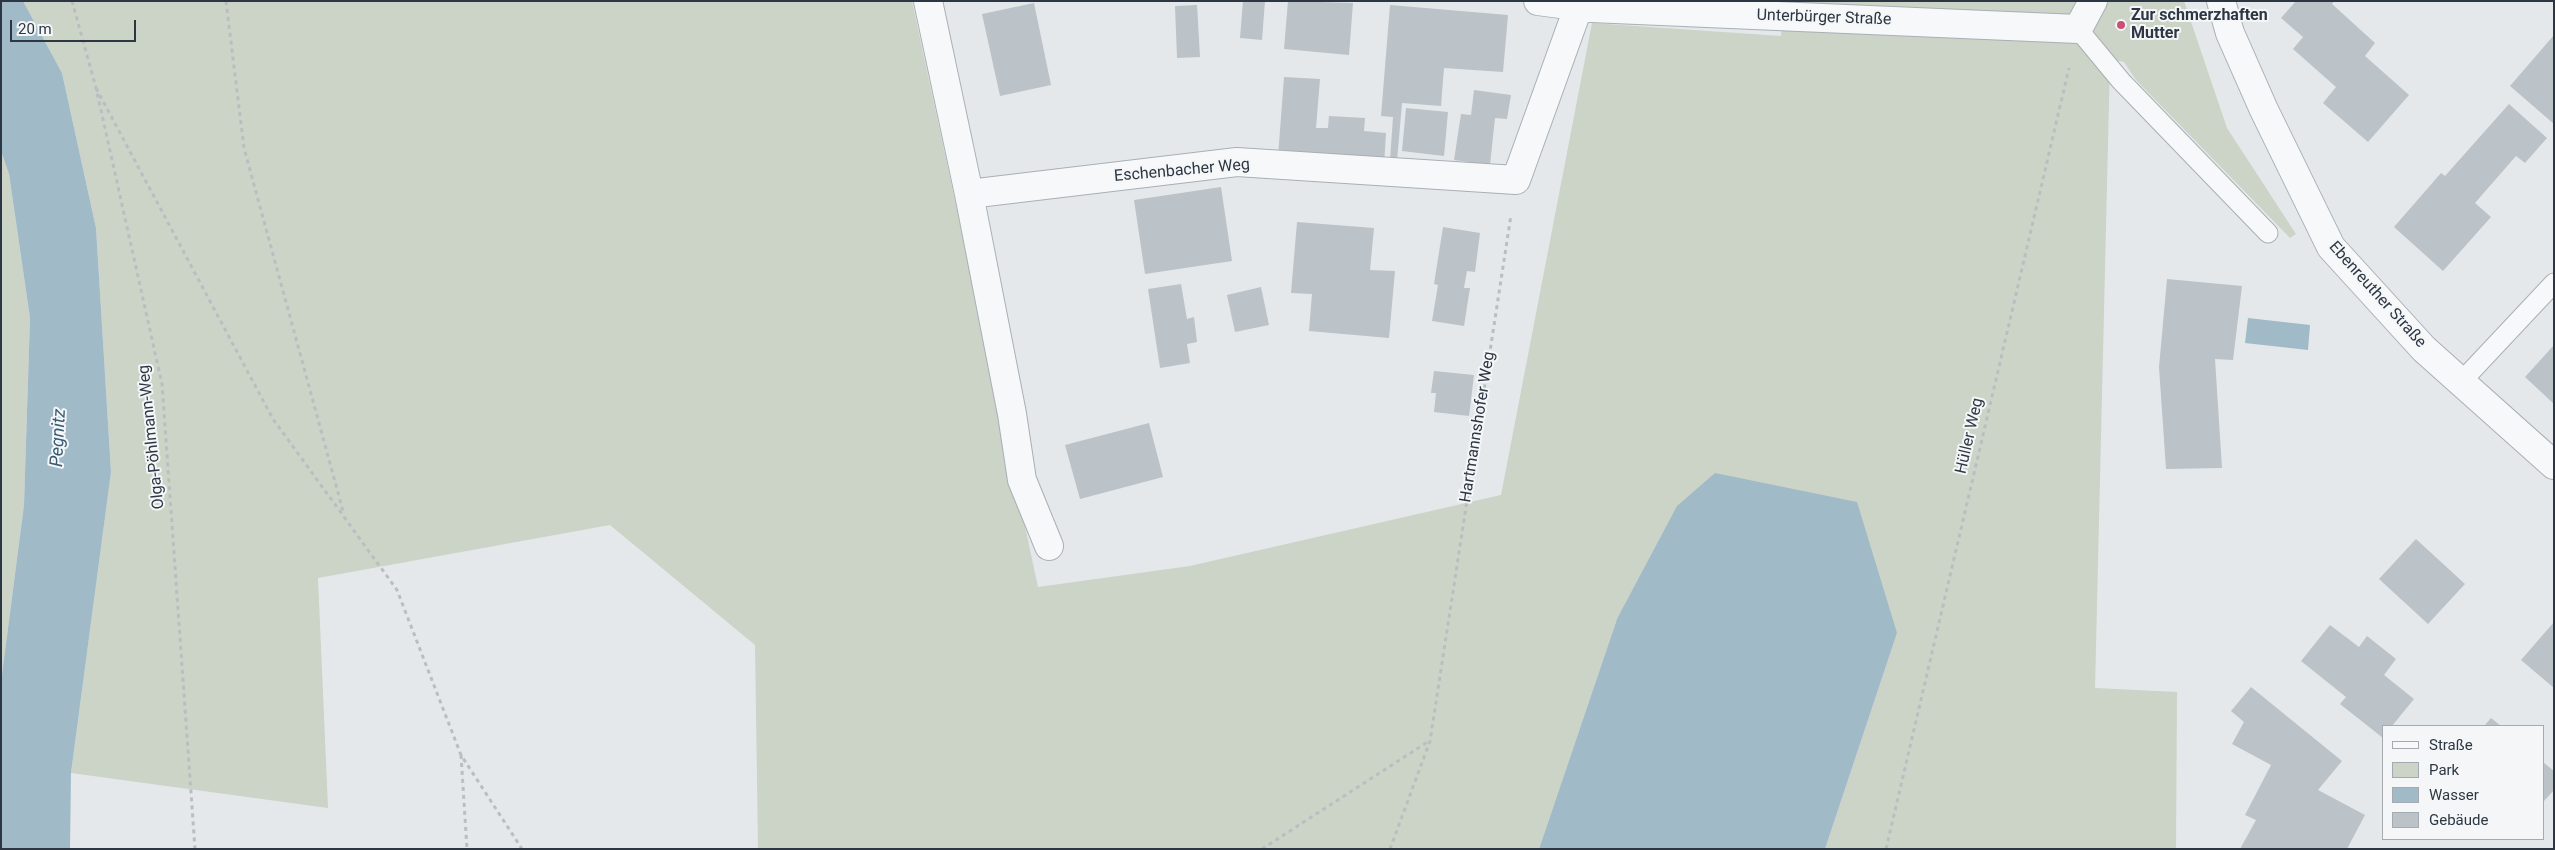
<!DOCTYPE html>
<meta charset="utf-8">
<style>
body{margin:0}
#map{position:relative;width:2555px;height:850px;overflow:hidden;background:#e4e8eb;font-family:Roboto,sans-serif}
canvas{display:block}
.frame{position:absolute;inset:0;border:2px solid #2c3743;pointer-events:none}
.legend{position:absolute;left:2382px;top:725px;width:162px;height:115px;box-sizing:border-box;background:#f4f6f8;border:1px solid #a4aab0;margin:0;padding:6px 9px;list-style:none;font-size:15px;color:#2c3743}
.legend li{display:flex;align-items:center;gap:10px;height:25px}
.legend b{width:25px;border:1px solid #a4aab0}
.scale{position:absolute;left:10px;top:20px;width:126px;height:22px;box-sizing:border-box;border:2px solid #2c3743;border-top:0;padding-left:6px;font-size:15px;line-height:18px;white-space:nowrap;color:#2c3743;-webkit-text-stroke:4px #f4f6f8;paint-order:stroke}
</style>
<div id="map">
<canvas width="2555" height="850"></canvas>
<div class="frame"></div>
<ul class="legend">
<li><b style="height:6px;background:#f7f8f9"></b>Straße</li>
<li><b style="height:14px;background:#cbd4c6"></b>Park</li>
<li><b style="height:14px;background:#a1bac8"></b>Wasser</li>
<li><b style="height:14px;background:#bbc2c8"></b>Gebäude</li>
</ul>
<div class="scale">20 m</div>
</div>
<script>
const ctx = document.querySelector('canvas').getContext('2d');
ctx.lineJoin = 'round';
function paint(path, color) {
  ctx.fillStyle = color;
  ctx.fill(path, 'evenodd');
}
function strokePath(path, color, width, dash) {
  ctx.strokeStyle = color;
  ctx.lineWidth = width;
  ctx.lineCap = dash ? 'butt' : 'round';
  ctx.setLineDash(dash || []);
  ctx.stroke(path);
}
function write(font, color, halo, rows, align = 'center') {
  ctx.font = font + ' Roboto,sans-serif';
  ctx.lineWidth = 4;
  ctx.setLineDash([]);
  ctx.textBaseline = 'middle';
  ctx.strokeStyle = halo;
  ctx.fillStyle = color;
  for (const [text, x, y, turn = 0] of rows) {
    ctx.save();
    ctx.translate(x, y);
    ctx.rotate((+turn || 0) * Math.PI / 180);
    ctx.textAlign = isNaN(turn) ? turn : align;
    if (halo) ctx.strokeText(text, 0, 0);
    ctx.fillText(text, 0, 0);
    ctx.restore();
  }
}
paint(new Path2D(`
 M23,1H912L1038,587L1190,566L1501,495L1592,23L1781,36L1783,1H2184L2227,128L2296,234L2290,238L2136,80L2124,62L2110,59L2095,688L2177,692L2176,849H1825L1897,633L1617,619L1539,849H758L755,645L610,525L318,578L328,808L71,773L111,472L96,228L62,73Z
 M1,151L9,174L30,318L24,505L1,682Z`), '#cbd4c6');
paint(new Path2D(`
 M1,1H23L62,73L96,228L111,472L71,773L70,849H1V682L24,505L30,318L9,174L1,151Z
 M2248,318L2310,325L2308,350L2245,343Z
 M1715,473L1857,502L1897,633L1825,849H1539L1617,619L1677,506Z`), '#a1bac8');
paint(new Path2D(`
 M1243,1H1265L1262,40L1240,38Z
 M1288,1L1353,3L1349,55L1284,49Z
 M2296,1H2334L2332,4L2375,43L2365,56L2409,95L2368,142L2323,103L2336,87L2293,49L2303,37L2281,18Z
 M1034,3L1051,85L1000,96L982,14Z
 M1197,5L1200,57L1177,58L1175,6Z
 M1390,5L1508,15L1503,72L1444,68L1441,106L1402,103L1397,161L1390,160L1393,117L1381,116Z
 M2116,21H2126L2127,30H2116Z
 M2554,35V124L2510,86Z
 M1284,77L1320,79L1316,128H1328L1329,116L1365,118L1364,131L1386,133L1384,165L1278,157Z
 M1474,90L1511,95L1507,119L1495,118L1490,165L1454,160L1461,114L1471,115Z
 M2509,104L2547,138L2525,163L2516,156L2475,203L2491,217L2443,271L2394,227L2441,173L2445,176Z
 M1406,108L1448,112L1444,156L1402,151Z
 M1221,187L1232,261L1145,274L1134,200Z
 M1297,222L1374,228L1370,270L1395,271L1389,338L1309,331L1312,294L1291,293Z
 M1443,227L1480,233L1475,272L1467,271L1464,288H1470L1464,326L1432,321L1438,285L1434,284Z
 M2167,279L2242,286L2233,360L2215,359L2222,468L2166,469L2159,367Z
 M1181,284L1187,319L1194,317L1197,342L1187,344L1190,363L1160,368L1148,289Z
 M1261,287L1269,325L1235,332L1227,295Z
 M2554,345V404L2525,377Z
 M1434,371L1474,375L1469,416L1434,412L1436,393H1431Z
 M1149,423L1163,477L1080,499L1065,445Z
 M2416,539L2465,584L2428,624L2379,579Z
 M2554,622V688L2521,660Z
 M2330,625L2359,647L2367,636L2396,659L2384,675L2414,699L2392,726H2384L2383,738L2340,704L2346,697L2301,661Z
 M2251,687L2342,761L2318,790L2365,815L2347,849H2240L2256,820L2245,815L2271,765L2232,744L2244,722L2231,711Z
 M2491,718L2501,726H2484Z
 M2544,763L2554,771V790L2544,801Z`), '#bbc2c8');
const lane = new Path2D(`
 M2078,29L2121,81L2268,233
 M2461,382L2554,283`);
const street = new Path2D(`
 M928,1L969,194L1012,414L1022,480L1049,546
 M1538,1L1591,8L2078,29L2093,1
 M2221,1L2230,33L2264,110L2331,247L2424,349L2554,465
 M969,194L1237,162L1516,180L1578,8`);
strokePath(lane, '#a9afb5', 21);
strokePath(street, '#a9afb5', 30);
strokePath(new Path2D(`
 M72,1L96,88L162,384L195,849
 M226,1L244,148L343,511
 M96,88L273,419L397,590L461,755L522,849
 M461,755L467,849
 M1262,849L1429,741
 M1390,849L1430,741L1511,215
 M1886,849L2069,68`), '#babec2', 3, [4, 4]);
strokePath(lane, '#f7f8f9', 19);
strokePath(street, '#f7f8f9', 28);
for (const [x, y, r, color] of [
 [2121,25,5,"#c75273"]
]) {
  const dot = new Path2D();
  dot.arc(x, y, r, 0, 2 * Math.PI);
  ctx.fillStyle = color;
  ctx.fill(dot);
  strokePath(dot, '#f4f6f8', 2);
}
write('bold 16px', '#2c3743', '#f4f6f8', [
 ["Zur schmerzhaften",2131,16],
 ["Mutter",2131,34]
], 'left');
write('16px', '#2c3743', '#f4f6f8', [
 ["Unterbürger Straße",1824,18,2],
 ["Eschenbacher Weg",1182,171,-5],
 ["Ebenreuther Straße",2377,295,48],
 ["Hartmannshofer Weg",1478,427,-81],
 ["Hüller Weg",1970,436,-77],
 ["Olga-Pöhlmann-Weg",152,437,-96]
]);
write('italic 18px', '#385b74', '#f4f6f8', [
 ["Pegnitz",59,438,-87]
]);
</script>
